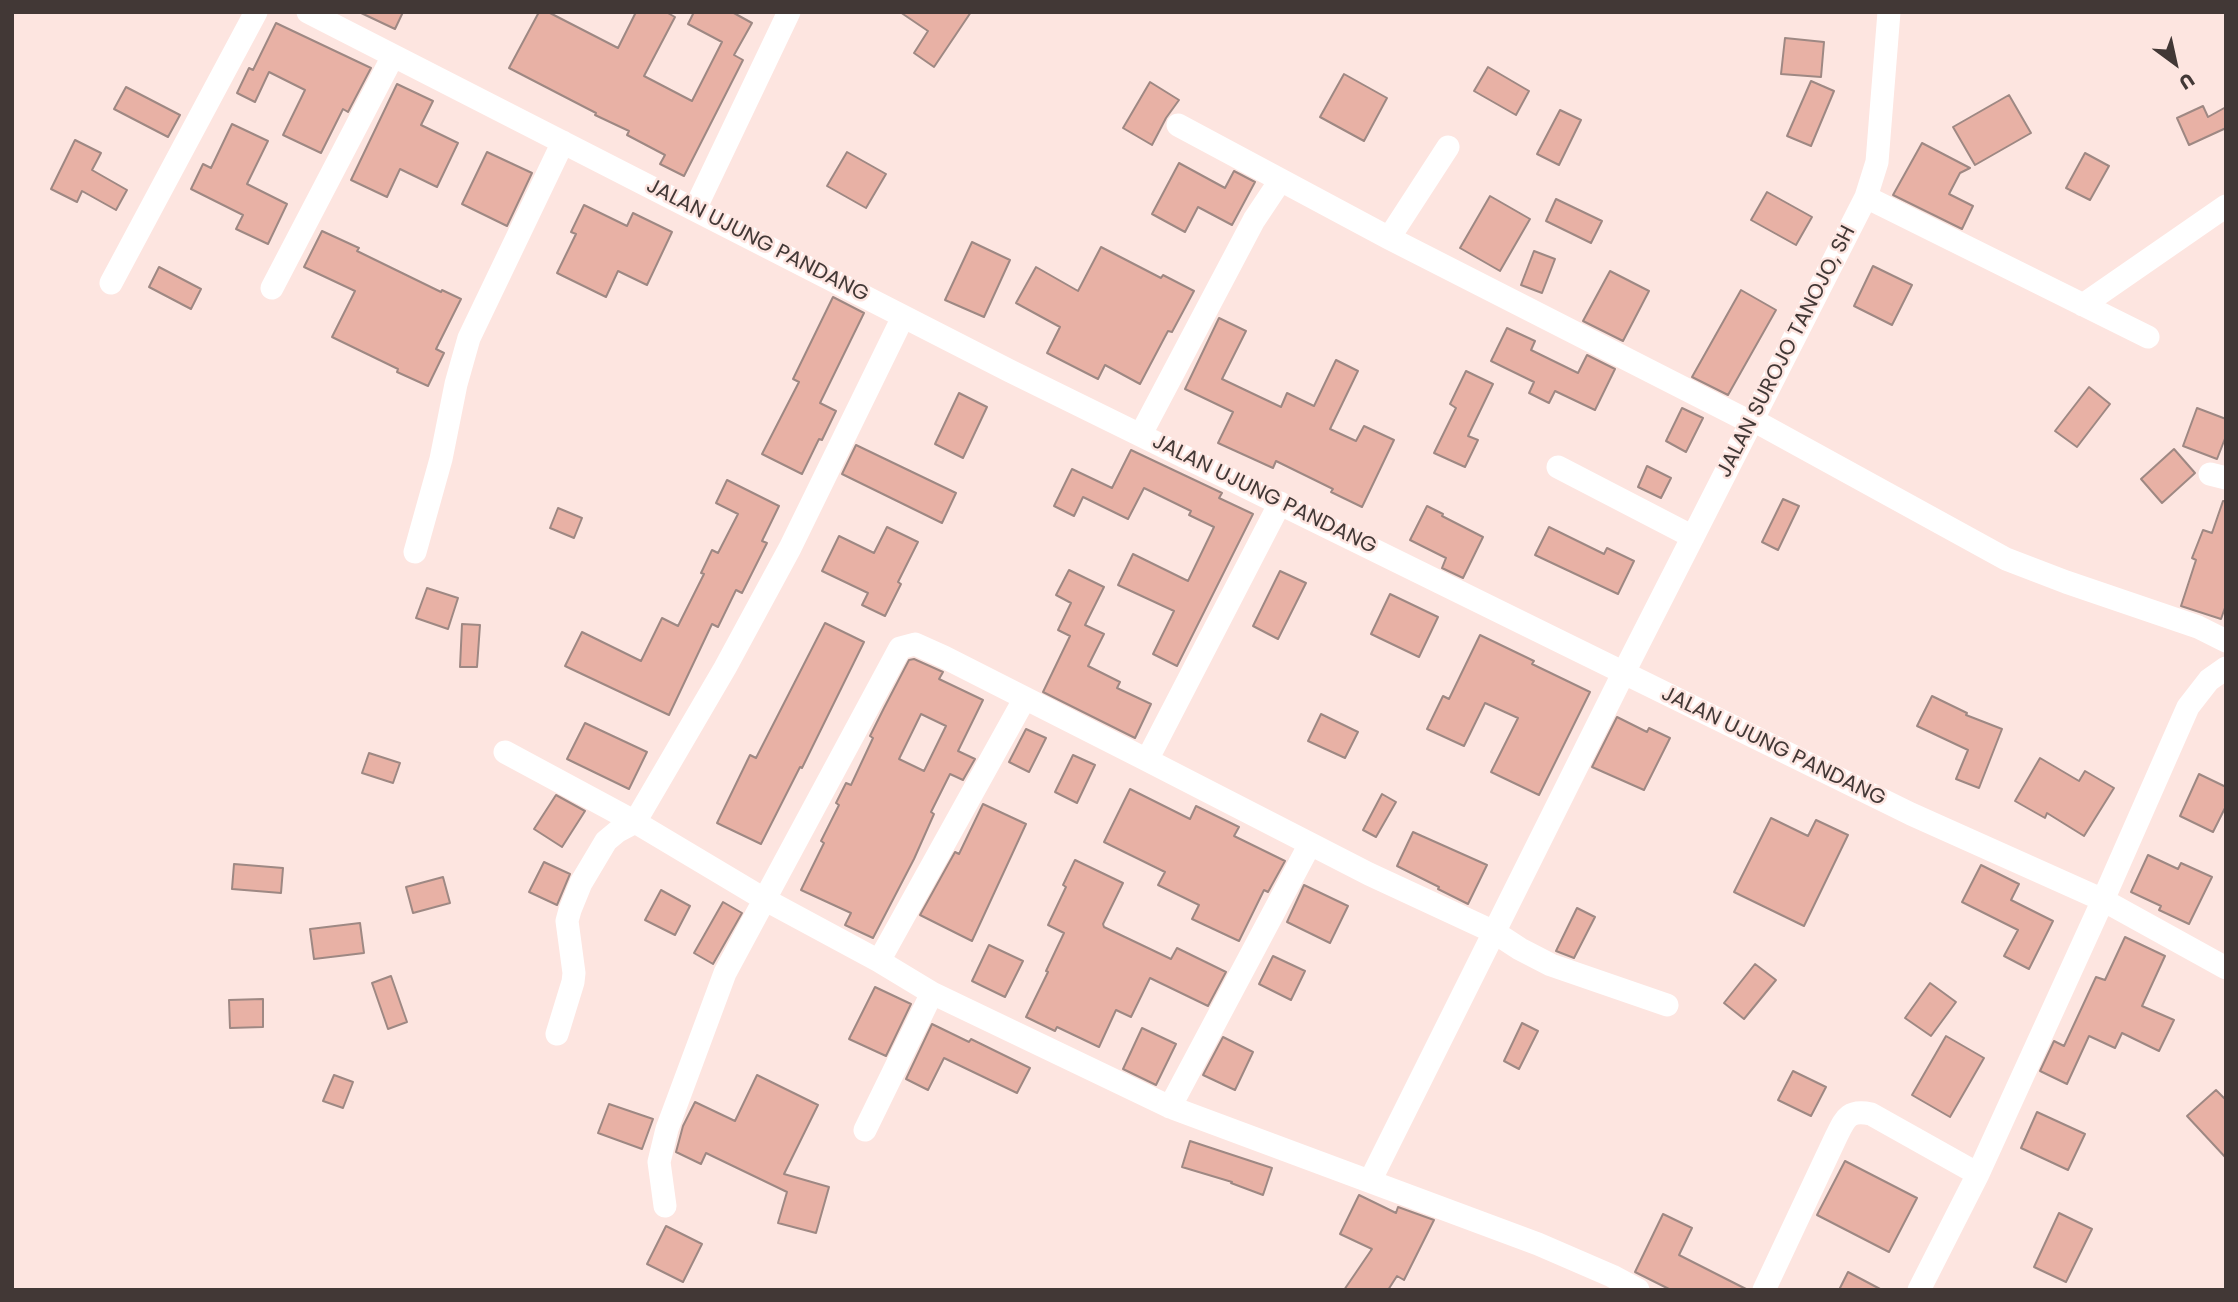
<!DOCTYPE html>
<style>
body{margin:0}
#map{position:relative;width:2238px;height:1302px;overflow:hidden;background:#fde5e0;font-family:Poppins,sans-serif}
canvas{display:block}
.frame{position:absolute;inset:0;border:14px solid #423836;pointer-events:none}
.north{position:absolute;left:2140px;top:28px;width:70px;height:70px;-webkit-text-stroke:5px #fde5e0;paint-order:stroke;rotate:147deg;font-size:19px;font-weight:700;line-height:28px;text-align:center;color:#423836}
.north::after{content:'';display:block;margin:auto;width:24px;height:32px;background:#423836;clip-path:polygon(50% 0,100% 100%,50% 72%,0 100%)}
</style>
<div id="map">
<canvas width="2238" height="1302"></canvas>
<div class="frame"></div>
<div class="north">U</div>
</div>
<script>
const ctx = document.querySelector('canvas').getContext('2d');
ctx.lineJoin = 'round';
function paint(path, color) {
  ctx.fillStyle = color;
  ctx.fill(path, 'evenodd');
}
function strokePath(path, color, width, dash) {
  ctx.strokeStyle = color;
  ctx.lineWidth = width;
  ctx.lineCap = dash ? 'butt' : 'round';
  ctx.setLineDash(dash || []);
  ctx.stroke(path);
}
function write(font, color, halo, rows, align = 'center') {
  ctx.font = font + ' Poppins,sans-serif';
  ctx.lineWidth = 5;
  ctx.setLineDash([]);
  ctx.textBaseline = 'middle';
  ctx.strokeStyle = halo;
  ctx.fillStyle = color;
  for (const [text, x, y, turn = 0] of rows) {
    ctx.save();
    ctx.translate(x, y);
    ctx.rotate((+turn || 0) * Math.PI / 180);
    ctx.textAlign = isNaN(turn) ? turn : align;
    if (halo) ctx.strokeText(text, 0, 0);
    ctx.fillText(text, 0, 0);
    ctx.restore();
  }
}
const building = new Path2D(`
 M359,12H403L395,29Z
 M539,12H548L618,48L636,12H666L675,17L644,76L692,101L722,42L688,24L694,12H732L752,23L734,55L743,60L684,176L660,164L665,155L627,135L629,131L595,115L596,113L509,68Z
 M900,12H971L934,67L914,53L928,31Z
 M276,23L371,68L348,112L343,109L321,153L283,135L305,90L269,72L255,102L237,93L249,68L253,70Z
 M1785,38L1824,42L1821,77L1781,74Z
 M1488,67L1529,91L1516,115L1474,91Z
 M1344,74L1387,98L1364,141L1320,117Z
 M1811,81L1834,91L1811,146L1787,136Z
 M1150,82L1179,100L1166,118L1152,145L1123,128Z
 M397,84L433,101L421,125L458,143L437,187L400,169L387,197L351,180Z
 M126,87L180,115L168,137L114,109Z
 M2009,95L2031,133L1975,165L1953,127Z
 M2203,106L2208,117L2226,107V128L2189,145L2177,118Z
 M1560,110L1581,120L1559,165L1537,154Z
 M232,124L268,141L247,184L287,204L268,244L236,229L243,215L191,189L203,164L211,168Z
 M75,140L101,153L92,170L127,190L116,210L82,191L77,202L51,189Z
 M1922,143L1970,168L1960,173L1949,194L1973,206L1962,229L1893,195Z
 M487,152L532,173L507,226L462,204Z
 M847,152L886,174L866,208L827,186Z
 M2085,153L2109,166L2090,200L2066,188Z
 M1179,163L1225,188L1234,171L1255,182L1232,225L1198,207L1185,232L1152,214Z
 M1767,192L1812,217L1796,245L1751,220Z
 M1490,196L1530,219L1500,271L1460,248Z
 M1556,199L1602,221L1591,243L1546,221Z
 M584,205L627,226L633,213L672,232L647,285L618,271L606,297L557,273L576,234L571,232Z
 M322,231L359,248L357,251L441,292L442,290L461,299L436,349L444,353L428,386L397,372L398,369L332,337L355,291L304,267Z
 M972,242L1010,260L984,317L945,300Z
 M1101,247L1161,278L1163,275L1194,291L1172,332L1168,331L1140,384L1105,365L1098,379L1047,353L1060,327L1016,303L1036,267L1078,291Z
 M1534,251L1555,259L1542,293L1521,285Z
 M1873,266L1912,285L1892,325L1854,306Z
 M159,267L201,289L191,309L149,287Z
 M1610,271L1649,291L1623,341L1583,321Z
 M1741,290L1776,310L1728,395L1692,377Z
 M833,297L864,313L820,403L836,411L822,440L819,439L802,474L762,454L799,382L793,379Z
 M1219,318L1246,331L1222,379L1281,407L1287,393L1314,406L1336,360L1358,371L1330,429L1356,441L1364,426L1394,440L1362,507L1331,492L1333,489L1276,461L1273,468L1218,443L1233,412L1185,389Z
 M1507,328L1535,341L1531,350L1578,373L1587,355L1615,369L1595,410L1555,391L1549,403L1529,393L1534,382L1491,361Z
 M1466,371L1493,384L1468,436L1478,440L1465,467L1434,453L1456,408L1450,404Z
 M2089,387L2110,404L2077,447L2055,431Z
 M959,393L987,407L963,458L935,444Z
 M1682,408L1703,418L1686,452L1666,441Z
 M2197,408L2226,419V436L2217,459L2183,446Z
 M856,445L956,493L942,523L842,474Z
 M2174,449L2195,473L2162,503L2141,479Z
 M1131,450L1222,493L1219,498L1253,514L1177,666L1153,654L1174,611L1118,585L1133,554L1188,581L1214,527L1189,515L1191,511L1144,488L1128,519L1083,497L1074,516L1054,506L1072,469L1112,488Z
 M1647,466L1671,478L1661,498L1638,487Z
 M727,480L779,506L762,541L767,543L742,593L736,590L718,627L712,624L669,715L565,666L582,632L641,661L662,618L678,626L704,574L701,573L712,550L718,553L738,514L716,503Z
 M1783,499L1799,506L1778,550L1762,542Z
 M2223,501H2226V605L2221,619L2181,606L2196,560L2192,558L2203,530L2212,533Z
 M1427,506L1443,514L1442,516L1483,537L1463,578L1442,568L1446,558L1410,540Z
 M558,508L582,518L574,538L550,528Z
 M887,527L918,542L898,582L901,584L885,616L862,605L868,593L822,571L839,536L874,553Z
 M1549,527L1604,554L1607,548L1634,561L1618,594L1535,555Z
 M1069,570L1104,587L1085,625L1104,634L1088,666L1120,682L1117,688L1151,704L1135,738L1043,692L1070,636L1058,630L1071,603L1056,595Z
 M1280,571L1306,583L1278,639L1253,626Z
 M427,588L458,598L448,629L416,618Z
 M1390,594L1438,617L1419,657L1371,634Z
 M825,623L864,642L802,768L800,767L761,844L717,823L750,755L756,758Z
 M462,624L480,625L477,667H460Z
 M1480,635L1534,661L1532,664L1590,692L1539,795L1491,772L1518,718L1485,703L1464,746L1427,729L1443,696L1449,699Z
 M914,659L943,672L939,679L983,700L958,751L975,759L963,780L950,774L931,812L934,814L914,859L873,938L845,925L851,913L801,890L824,843L821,841L839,805L836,803L846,783L851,785L873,738L870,736L884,708L909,660ZM921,714L946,726L924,771L899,759Z
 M1932,696L1967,713L1966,715L2002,729L1979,788L1956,779L1968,750L1917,726Z
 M1321,714L1358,732L1345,758L1308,741Z
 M1617,717L1647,732L1649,728L1670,738L1644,790L1592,767Z
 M585,723L647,752L629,789L567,759Z
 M1026,729L1046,738L1029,772L1009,762Z
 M369,753L400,763L393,783L362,773Z
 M1073,755L1095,765L1077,803L1055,792Z
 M2040,758L2079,781L2085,771L2114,788L2084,836L2047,813L2045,818L2015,801Z
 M2199,774L2226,787V806L2213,832L2180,816Z
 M1130,789L1190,819L1196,806L1239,827L1234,836L1285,861L1268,892L1264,890L1239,941L1192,919L1199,905L1158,885L1165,872L1104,842Z
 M1382,794L1396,802L1376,837L1363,830Z
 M556,795L585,811L562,847L534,829Z
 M983,804L1026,824L972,941L920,915L955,852L959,854Z
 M1771,818L1808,836L1816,820L1848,835L1804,926L1734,892Z
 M1413,832L1487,865L1468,904L1438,889L1439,887L1397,866Z
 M2148,855L2178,869L2181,863L2212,877L2189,924L2159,910L2161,906L2131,892Z
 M1075,860L1123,883L1103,924L1104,927L1171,959L1177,948L1226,972L1208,1006L1150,978L1131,1017L1116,1010L1099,1047L1057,1027L1055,1031L1026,1017L1048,972L1046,971L1064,933L1048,925L1066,887L1063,885Z
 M544,862L570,874L557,905L529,892Z
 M234,864L283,868L281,893L232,889Z
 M1981,865L2019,884L2011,900L2053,921L2029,969L2004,956L2018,930L1962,902Z
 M443,877L450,903L413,913L406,887Z
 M1304,885L1348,906L1330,943L1287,922Z
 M661,890L690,906L675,935L645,920Z
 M723,902L742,913L713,964L694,953Z
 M1577,908L1595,917L1574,958L1556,951Z
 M360,923L364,953L314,959L310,929Z
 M2125,937L2165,956L2142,1006L2174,1020L2159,1051L2122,1033L2115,1048L2089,1036L2067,1084L2040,1071L2054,1041L2064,1046L2096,977L2105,980Z
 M989,945L1023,961L1005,997L972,981Z
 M1273,956L1305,971L1291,1000L1259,984Z
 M1755,964L1776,980L1744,1019L1724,1003Z
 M391,976L407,1022L388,1029L372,983Z
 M1930,983L1956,1002L1931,1036L1905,1018Z
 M875,987L911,1004L886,1056L849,1039Z
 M263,999V1027L230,1028L229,1000Z
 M1522,1023L1538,1031L1519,1069L1504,1061Z
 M932,1024L969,1042L971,1039L1030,1068L1017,1093L944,1058L928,1090L906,1079Z
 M1142,1028L1176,1044L1156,1085L1123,1069Z
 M1946,1036L1984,1058L1950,1117L1912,1095Z
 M1223,1037L1253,1052L1235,1090L1203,1075Z
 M1793,1071L1826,1087L1811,1116L1778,1100Z
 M334,1075L353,1082L343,1108L323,1101Z
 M757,1075L818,1105L784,1174L829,1187L816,1233L778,1223L787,1192L706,1153L701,1164L676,1152L683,1126L695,1102L735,1121Z
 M2216,1090L2226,1100V1158L2187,1116Z
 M609,1104L653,1119L642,1149L598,1133Z
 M2037,1112L2085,1134L2068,1170L2021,1148Z
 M1190,1141L1272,1168L1263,1195L1231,1183L1232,1182L1182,1167Z
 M1845,1161L1917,1198L1889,1252L1817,1215Z
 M1359,1195L1396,1213L1398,1207L1434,1220L1404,1280L1397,1276L1388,1290H1344L1372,1249L1340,1234Z
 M2059,1213L2092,1229L2066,1282L2034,1267Z
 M1663,1214L1692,1228L1679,1255L1748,1290H1671L1635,1272Z
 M666,1226L702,1244L683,1282L647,1264Z
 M1848,1272L1882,1290H1839Z`);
paint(building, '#e8b1a5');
strokePath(building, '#9e8883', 2);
strokePath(new Path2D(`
 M308,12L1010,371L1911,814L2103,900L2226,968
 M1178,125L1389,238L1752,423
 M1866,197L2148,337
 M695,209L789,12
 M1389,238L1448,147
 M111,283L256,12
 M272,288L393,56
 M2083,305L2226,206
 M1753,420L2006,559L2066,582L2198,627L2226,641
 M1141,434L1254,220L1280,181
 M1558,467L1693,537
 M2210,474L2226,478
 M415,552L441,459L456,384L469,338L563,142
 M505,752L635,822L764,899L879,961L932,993L1170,1107L1538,1244L1612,1276L1638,1290
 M1147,760L1369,874L1494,932L1520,949L1551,965L1667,1005
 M879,961L1025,698
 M557,1034L573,982L574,973L567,921L570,910L581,883L606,841L618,831L635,822L725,668L790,548L903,317
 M1170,1107L1310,844
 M865,1130L932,993
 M1370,1181L1623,674L1866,197L1877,162L1889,12
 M665,1206L659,1162L667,1129L725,973L900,648L915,644L944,657L1147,760L1280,503
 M1764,1290L1836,1137C1845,1119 1848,1109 1871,1114L1978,1174
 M1919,1290L1978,1174L2103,900L2188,707L2209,680L2226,668`), '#fff', 23);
write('21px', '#423836', '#fde5e0', [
 ["JALAN UJUNG PANDANG",757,241,27],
 ["JALAN SUROJO TANOJO, SH",1787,352,-63],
 ["JALAN UJUNG PANDANG",1264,495,26],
 ["JALAN UJUNG PANDANG",1773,747,26]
]);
</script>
